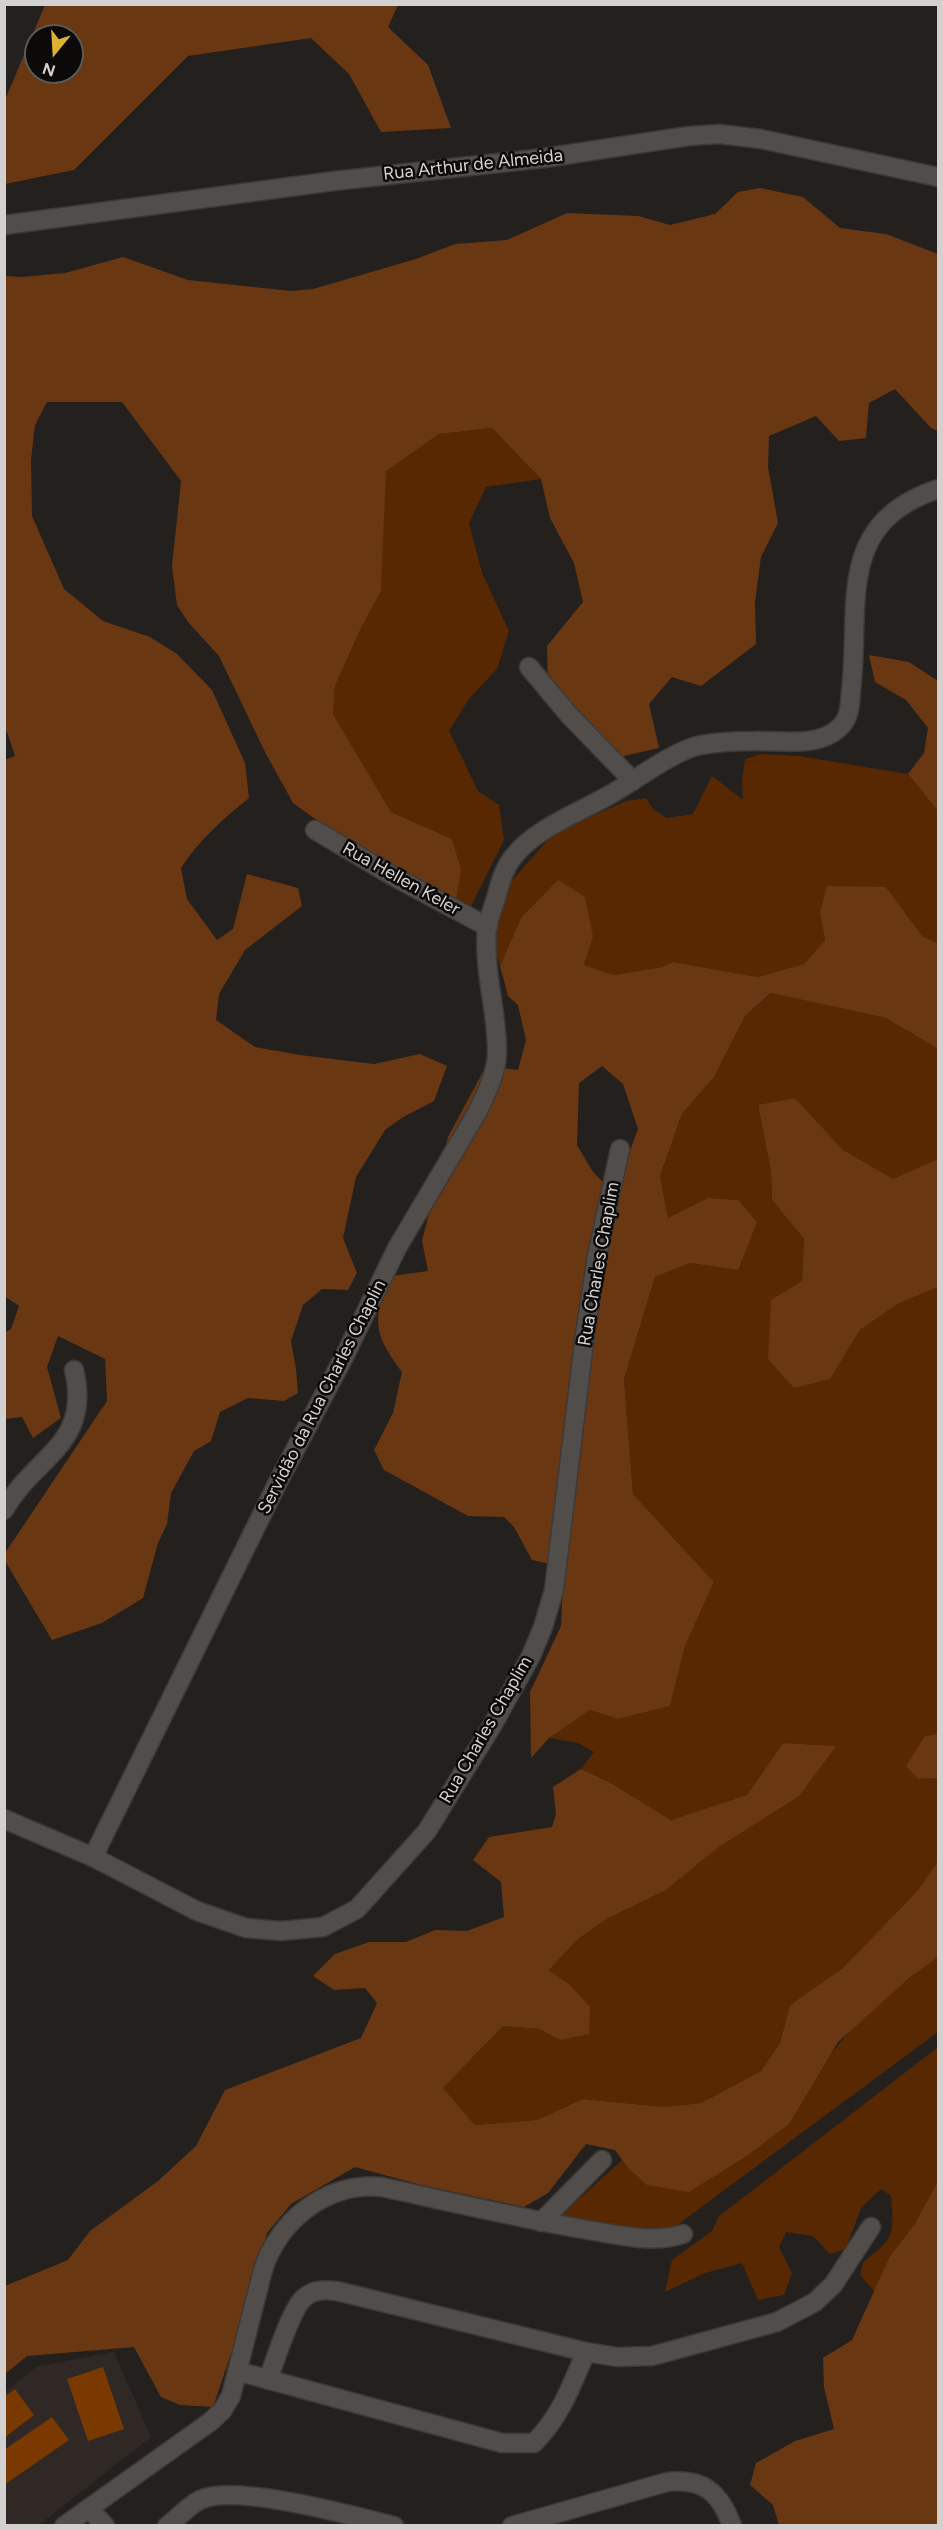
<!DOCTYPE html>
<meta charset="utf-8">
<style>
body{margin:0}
#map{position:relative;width:943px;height:2530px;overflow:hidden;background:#23201e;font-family:Figtree,sans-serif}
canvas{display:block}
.frame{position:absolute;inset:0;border:6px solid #d3d1d0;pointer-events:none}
.north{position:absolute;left:24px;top:24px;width:60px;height:60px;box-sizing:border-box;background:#0b0a09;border:2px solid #5b5a59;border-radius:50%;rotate:198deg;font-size:16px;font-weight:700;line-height:24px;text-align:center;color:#d3d1d0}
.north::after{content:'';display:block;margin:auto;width:21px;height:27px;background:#ddb133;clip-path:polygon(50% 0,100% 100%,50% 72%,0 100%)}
</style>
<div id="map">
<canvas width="943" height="2530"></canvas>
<div class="frame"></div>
<div class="north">N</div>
</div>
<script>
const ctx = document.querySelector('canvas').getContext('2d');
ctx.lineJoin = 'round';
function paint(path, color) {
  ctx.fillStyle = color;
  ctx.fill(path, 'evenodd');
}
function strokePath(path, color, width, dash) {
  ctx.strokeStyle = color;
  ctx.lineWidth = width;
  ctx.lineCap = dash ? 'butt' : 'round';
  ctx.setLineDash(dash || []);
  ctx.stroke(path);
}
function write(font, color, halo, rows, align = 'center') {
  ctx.font = font + ' Figtree,sans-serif';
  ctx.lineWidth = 5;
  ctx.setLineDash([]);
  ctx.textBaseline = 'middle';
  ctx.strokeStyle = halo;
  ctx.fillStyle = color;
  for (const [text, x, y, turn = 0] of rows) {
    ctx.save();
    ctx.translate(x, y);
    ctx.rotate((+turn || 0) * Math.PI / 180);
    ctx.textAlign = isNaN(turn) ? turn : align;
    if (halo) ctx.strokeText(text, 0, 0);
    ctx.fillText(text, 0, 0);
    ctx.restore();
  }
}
paint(new Path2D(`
 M114,2352L151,2437L39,2525L5,2526V2392L36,2367Z`), '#302824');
paint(new Path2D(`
 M492,428L541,479L486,487L469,523L482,573L509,631L497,669L468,700L449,731L478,791L499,805L504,840L469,910L455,905L452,839L391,812L333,714L335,686L361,628L381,591L385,471L439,434Z
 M761,754L799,756L908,774L938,811V943L923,937L886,887L820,913L825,940L804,964L758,977L673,962L662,967L614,975L584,965L593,937L521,918L500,966L490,934L507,886L554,833L626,801L646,798L653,809L667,818L693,814L712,776L743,800L742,781L745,759Z
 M772,993L886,1018L938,1049V1159L893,1180L843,1150L795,1098L758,1106L771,1172L772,1200L804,1239L802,1281L830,1379L860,1330L899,1303L938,1287V1734L925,1736L918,1779L938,1778V1861L918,1890L843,1968L790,2005L780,2043L761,2071L701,2103L664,2107L583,2099L537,2120L475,2125L443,2088L503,2026L539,2029L560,2040L569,1984L549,1970L578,1939L607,1919L666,1890L836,1746L783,1743L747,1795L671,1820L611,1783L581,1769L594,1752L578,1743L549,1738L590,1710L618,1719L670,1706L685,1646L714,1582L633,1494L624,1379L655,1277L690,1263L738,1270V1200L708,1198L668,1218L660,1176L682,1114L714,1077L745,1016Z
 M938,1957V2032L661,2237L560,2216L622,2160L628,2168L822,2067C851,2022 895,1988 938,1957Z
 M938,2047V2181L914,2225L890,2256L875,2292L860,2275L863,2262C895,2238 894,2235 891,2196L881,2189L861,2208L846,2249L830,2254L813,2236L786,2232L779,2247L792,2273L784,2295L758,2300L742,2263L705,2273L665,2292L672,2260L713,2230L718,2217Z`), '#582803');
paint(new Path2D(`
 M45,5H398L388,27L428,65L451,128L381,132L349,74L311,38L188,56L74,170L5,184V100ZM36,36H72V72H36Z
 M760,188L803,197L840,228L886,234L938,254V431L931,428L895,389L869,403L866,438L839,441L816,416L769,436L768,467L778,523L761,557L755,602L756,644L701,686L672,677L649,704L659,748L619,757L548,686L547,646L583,602L574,563L550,518L541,479L492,428L439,434L386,471L381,591L361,628L335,686L333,714L391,812L452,839L461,870L455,905L377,863L293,803L265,752L219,656L188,622L177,605L172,566L181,481L122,402H47L35,425L31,460L32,516L64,589L103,621L150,637L177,654L212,690L245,763L249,798C223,819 199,840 181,868L187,899L217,940L233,929L247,874L298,888L302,906L245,950L219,994L216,1020L255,1047L300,1055L374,1064L420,1054L447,1066L434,1101L403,1117L385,1130L356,1177L343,1238L357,1273L348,1290L322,1289L303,1305L291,1341L296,1369L298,1393L284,1401L248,1398L220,1412L211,1441L194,1451L171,1493L167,1524L158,1543L143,1598L102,1623L52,1640L5,1561V1553L107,1401L105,1359L58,1336L47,1367L61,1418L33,1438L22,1417L5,1419L4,1333L11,1329L19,1306L4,1296V760L15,756L7,732L4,731L5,276L22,277L65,273L123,257L188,280L291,291L313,289L416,259L455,244L507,240L567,213L638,216L670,225L715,214L738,192Z
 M869,655L909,662L938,681V811L908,774L924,753L928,728L906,700L875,682Z
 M558,880L585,897L593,937L584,965L614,975L662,967L673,962L758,977L804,964L825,940L820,913L827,886L886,887L923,937L938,943V1049L886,1018L771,993L745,1016L714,1077L682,1114L660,1176L668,1218L708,1198L738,1200L757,1222L738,1270L690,1263L655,1277L624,1379L633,1494L714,1582L685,1646L670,1706L618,1719L590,1710L549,1738L531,1758L530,1692L561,1626L565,1538L601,1267L624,1167L638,1129L623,1084L602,1066L579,1083L577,1145L593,1172L608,1187L550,1564L532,1560L514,1527L504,1517L468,1516L384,1470L374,1450L393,1413L402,1372C372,1331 376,1326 384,1277L428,1271L422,1241L448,1137L486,1066L518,1070L526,1040L518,1005L508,996L500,966L521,918Z
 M795,1098L843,1150L893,1179L938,1159V1287L899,1303L860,1330L830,1379L794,1388L768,1359L771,1300L802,1281L804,1239L772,1200L771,1172L758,1105Z
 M938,1734V1778L918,1779L906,1766L925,1736Z
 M783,1743L836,1746L799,1796L717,1848L666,1890L607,1919L578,1939L549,1970L569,1984L590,2007L589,2034L560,2040L539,2029L503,2026L443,2088L475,2125L537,2120L583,2099L664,2107L701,2103L761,2071L780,2043L790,2005L843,1968L918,1890L938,1861V1957L908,1979L838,2042L789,2124L748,2155L689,2192L647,2185L628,2168L615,2150L586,2144L548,2193L524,2207L421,2185L355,2167L291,2204L267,2233L252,2291L213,2407L180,2405L161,2397L134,2347L27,2356L5,2374V2286L68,2260L90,2231L158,2181L196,2146L225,2090L361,2038L377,2003L365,1988L334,1990L313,1976L335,1954L369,1942H406L435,1930L467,1931L504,1917L501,1882L473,1860L489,1837L552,1827L556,1814L553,1787L581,1769L611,1783L671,1820L747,1795Z
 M938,2181V2525H779L773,2505L750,2485L756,2463L795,2441L834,2429L824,2387L823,2358L852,2340L890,2256L914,2225Z`), '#6a3713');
paint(new Path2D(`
 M103,2367L124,2429L88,2441L67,2379Z
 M15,2389L34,2415L4,2438V2397Z
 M52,2417L69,2440L4,2485V2450Z`), '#7a3901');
const minor = new Path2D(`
 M4,225L334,181L544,158L689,136L719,134L761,139L938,177
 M529,667L569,715L633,781
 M315,830L391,875L488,927
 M4,1510C34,1456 92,1445 74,1370
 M4,1819L93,1857L197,1911L246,1928L281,1931L323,1927L357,1909L427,1831L492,1726L531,1656L543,1627L554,1590L585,1334L597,1256L620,1149
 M93,1857L278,1482L345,1355L397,1248L478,1111C487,1091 497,1073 497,1051C497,1010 483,969 487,928C489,918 493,908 496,898C500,883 504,868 514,856C535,828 583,811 613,793C635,780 677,749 701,745C718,742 737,741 755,741C781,740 818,748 839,728C850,718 850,705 851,691C861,606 834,523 938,489
 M541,2222L602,2160
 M237,2371L502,2443H534C561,2416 571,2386 586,2352
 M268,2380C275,2361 291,2308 305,2297C314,2289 326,2290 337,2291L586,2352L617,2357L652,2356L777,2322L815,2302L833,2285L871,2227
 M89,2508L105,2526
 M64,2526L210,2422L222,2411L231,2396C239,2364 247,2333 255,2301C259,2288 261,2274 266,2261C286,2214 331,2182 382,2187C451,2202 519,2218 588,2230C620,2235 652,2244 683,2234
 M167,2526C178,2518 188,2506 200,2500C234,2483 353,2516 394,2526
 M512,2526L667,2482C703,2478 720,2492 732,2526`);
strokePath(minor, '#3c3a38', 21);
strokePath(minor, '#504d4b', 18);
write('18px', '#d3d1d0', '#0b0a09', [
 ["Rua Arthur de Almeida",473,165,-6],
 ["Rua Hellen Keler",401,879,29],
 ["Rua Charles Chaplim",599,1264,-80],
 ["Servidão da Rua Charles Chaplin",322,1397,-63],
 ["Rua Charles Chaplim",486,1730,-60]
]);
</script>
